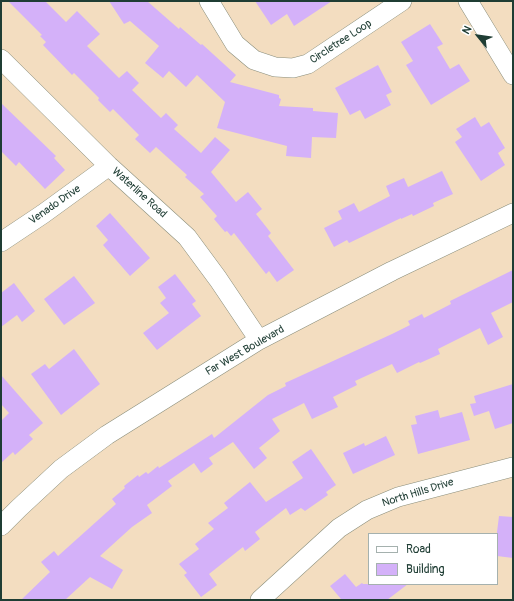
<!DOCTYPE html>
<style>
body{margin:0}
#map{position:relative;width:514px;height:601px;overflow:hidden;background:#f3ddc0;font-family:Pangolin,sans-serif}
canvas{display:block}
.frame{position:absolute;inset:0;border:2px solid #1f3d34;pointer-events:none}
.legend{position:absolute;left:368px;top:533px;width:130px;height:52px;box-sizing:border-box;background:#fff;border:1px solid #a5b1ae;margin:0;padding:5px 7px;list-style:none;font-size:12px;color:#1f3d34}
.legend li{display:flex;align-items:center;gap:8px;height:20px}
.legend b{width:20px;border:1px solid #a5b1ae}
.north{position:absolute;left:458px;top:16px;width:40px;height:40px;-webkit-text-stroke:3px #fff;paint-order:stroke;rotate:299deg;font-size:11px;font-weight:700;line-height:16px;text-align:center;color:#1f3d34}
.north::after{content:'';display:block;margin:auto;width:14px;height:18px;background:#1f3d34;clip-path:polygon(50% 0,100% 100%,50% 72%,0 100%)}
</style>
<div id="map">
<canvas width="514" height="601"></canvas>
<div class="frame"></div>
<ul class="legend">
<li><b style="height:5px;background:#fff"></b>Road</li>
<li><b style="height:11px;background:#d4b1f9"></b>Building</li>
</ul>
<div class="north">N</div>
</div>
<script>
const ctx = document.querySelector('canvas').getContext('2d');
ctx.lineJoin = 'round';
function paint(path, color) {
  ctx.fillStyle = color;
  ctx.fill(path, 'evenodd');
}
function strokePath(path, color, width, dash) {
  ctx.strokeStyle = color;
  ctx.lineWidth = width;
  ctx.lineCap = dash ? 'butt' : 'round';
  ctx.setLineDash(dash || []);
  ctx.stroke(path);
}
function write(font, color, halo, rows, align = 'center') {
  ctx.font = font + ' Pangolin,sans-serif';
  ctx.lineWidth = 3;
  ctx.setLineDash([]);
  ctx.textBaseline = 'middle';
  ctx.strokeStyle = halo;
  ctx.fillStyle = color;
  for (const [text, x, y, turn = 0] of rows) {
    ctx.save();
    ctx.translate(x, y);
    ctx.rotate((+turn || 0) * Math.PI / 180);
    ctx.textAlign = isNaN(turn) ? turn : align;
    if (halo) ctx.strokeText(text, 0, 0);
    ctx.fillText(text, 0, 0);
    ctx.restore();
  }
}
paint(new Path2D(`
 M8,1H45L66,22L77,11L100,34L87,46L119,78L127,71L139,83L132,90L161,118L166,113L178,125L174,129L201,153L215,137L230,150L211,172L236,202L248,192L262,209L256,214L271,233L268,236L294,270L277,282L269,271L266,274L234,233L231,236L227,231L225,232L214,219L217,216L200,197L204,194L185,177L187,175L156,147L150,153L135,139L139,135L113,109L110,112L98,100L99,98L74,73L72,75L43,45L46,42L40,36L42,35Z
 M109,1H147L179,29L180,27L201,45L202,44L236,75L230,82L279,95V98L281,99L279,106L313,108V111L338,113L336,138L312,137L311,158L286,156L287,146L217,128L225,102L197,75L186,87L169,71L163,78L145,63L159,46L130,21L124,24Z
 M255,1H332L294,26L287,14L271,25Z
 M430,24L443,44L437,47L450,69L459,64L470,81L431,105L406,65L413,61L401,42Z
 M378,65L392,92L386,95L391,105L365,119L360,110L350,115L335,88Z
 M1,103L56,156L54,158L65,170L45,189L19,162L16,166L1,151Z
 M475,117L481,127L489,122L505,148L498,153L505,165L481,181L455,142L462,137L456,129Z
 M442,171L453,194L433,203L434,206L413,216L412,214L401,219V218L349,243L347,240L334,247L324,228L342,219L338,211L354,203L359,212L390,196L386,186L404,178L408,187Z
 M110,213L150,258L130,276L103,245L108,240L96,226Z
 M513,270V302L491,313L503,337L488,345L480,328L438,349L440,354L420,363L419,362L397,373L392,364L355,381L357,385L333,397L338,407L312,419L304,403L272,419L280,431L259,448L267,458L254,469L233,442L209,458L213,464L201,473L194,463L168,481L172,486L147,505L152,513L132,527L100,556L123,570L112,589L90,577L65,600H21L50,572L41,562L54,551L58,556L116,504L112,499L125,488L124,486L138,475L139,477L146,472L148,474L158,466L159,468L212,434L214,438L268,395L286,386L285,383L392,334L410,325L408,321L422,314L424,318L451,304L450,301Z
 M175,274L196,301L192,304L201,316L157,350L143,333L169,313L160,303L166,298L158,287Z
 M74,276L95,303L64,325L44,299Z
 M14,283L35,311L22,322L17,315L1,327V293Z
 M74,349L100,384L61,415L31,374L45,364L49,369Z
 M1,375L43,423L29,435L33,439L15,455L13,452L1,463V421L9,413L1,404Z
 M513,384V423L495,429L489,411L474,416L470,404L476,403L474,396Z
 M438,410L440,418L462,412L470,440L418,454L411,425L417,424L415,416Z
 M386,436L395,455L353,474L343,453L364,443L365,446Z
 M311,449L336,485L326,492L328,495L305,511L301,508L290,515L286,508L255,532L260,539L245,551L243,547L209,574L217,585L201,597L184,575L187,573L179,564L199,549L195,544L214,529L208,523L228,508L224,503L250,482L266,502L303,478L292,462Z
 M499,516L513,517V558L497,556V532Z
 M345,574L356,587L362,583L363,584H408L387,600H340L341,599L330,586Z`), '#d4b1f9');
const minor = new Path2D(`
 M209,1L235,44L254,60L275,67L293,68L308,64L402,1
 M468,1L513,75
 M1,59L109,166L187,237L218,279L259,340
 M1,242L43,214L109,166
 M1,526L19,508L61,469L107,435L259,340L392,271L513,213
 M260,600L339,528L367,510L398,497L513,467`);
strokePath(minor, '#898d7a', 20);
strokePath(minor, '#fff', 19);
write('11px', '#1f3d34', '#fff', [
 ["Circletree Loop",341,42,-33],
 ["Waterline Road",139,193,42],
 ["Venado Drive",55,205,-35],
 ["Far West Boulevard",245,351,-30],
 ["North Hills Drive",418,493,-17]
]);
</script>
